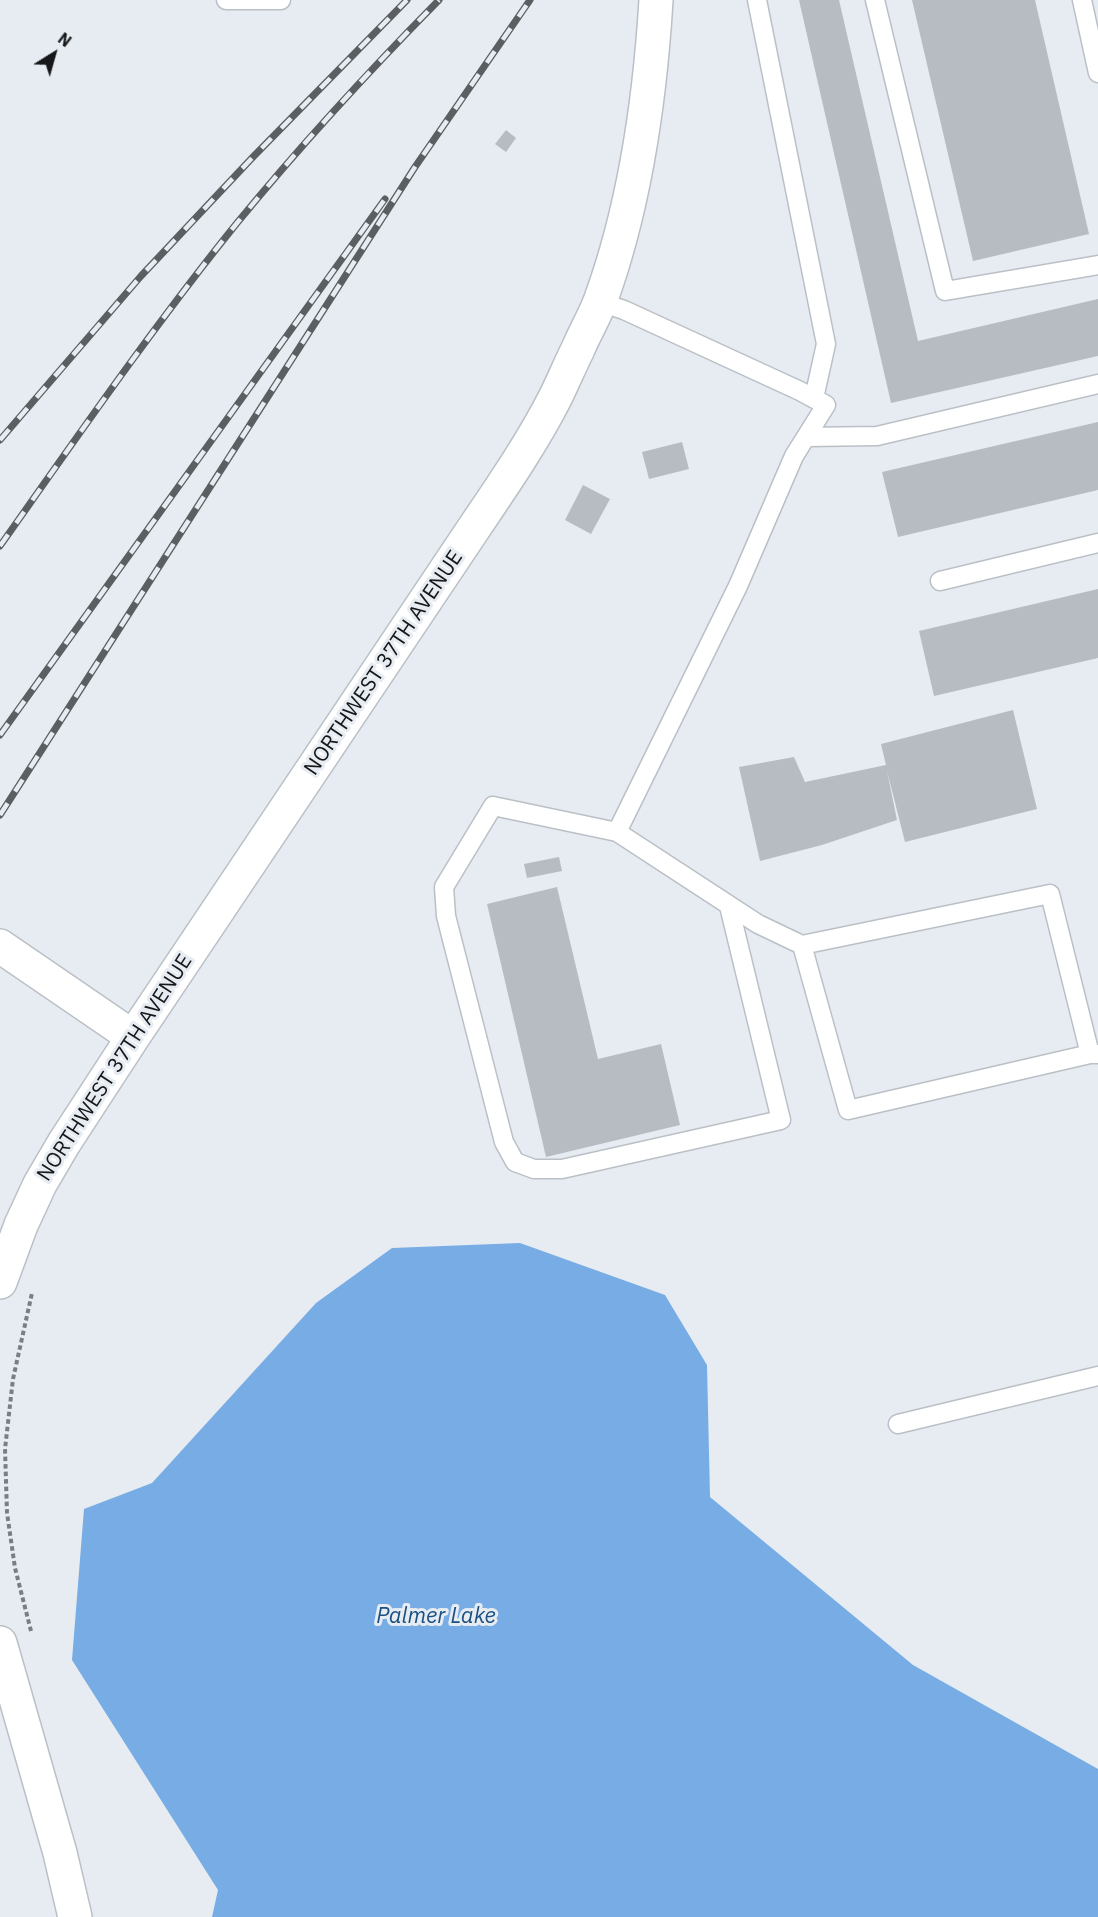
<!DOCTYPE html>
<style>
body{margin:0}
#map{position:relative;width:1098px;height:1917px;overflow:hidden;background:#e6ecf2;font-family:"IBM Plex Sans",sans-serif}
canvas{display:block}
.north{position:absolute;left:24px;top:24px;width:60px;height:60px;-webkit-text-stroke:4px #e6ecf2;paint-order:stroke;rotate:37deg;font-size:16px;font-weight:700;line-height:24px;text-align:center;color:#151719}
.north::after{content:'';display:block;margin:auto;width:21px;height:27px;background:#151719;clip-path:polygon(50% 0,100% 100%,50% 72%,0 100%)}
</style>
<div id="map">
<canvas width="1098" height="1917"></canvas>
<div class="north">N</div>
</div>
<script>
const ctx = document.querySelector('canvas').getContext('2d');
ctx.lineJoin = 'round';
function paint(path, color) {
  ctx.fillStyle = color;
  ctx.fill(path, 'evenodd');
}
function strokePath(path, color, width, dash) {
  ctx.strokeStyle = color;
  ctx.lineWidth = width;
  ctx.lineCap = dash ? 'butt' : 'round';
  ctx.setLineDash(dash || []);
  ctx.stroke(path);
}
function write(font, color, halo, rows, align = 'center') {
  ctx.font = font + ' "IBM Plex Sans",sans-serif';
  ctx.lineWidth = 6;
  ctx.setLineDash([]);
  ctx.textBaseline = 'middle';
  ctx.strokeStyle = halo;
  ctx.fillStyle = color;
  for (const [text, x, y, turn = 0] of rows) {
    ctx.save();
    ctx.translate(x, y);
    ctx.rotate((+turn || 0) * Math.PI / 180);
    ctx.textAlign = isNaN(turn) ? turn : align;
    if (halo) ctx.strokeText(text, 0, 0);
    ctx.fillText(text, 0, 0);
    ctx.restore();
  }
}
paint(new Path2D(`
 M520,1243L665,1295L707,1365L710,1497L913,1665L1098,1769V1917H212L218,1890L72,1660L84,1509L152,1483L316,1303L392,1248Z`), '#78ace4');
paint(new Path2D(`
 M799,0H839L918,341L1098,299V356L891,403Z
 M912,0H1035L1089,234L973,261Z
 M506,130L516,138L506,152L495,144Z
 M1098,422V490L898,537L882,472Z
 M682,442L689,469L649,479L642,452Z
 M583,485L610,499L591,534L565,520Z
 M1098,589V658L934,696L919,631Z
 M1013,710L1037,809L905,842L887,771L897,820L822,845L760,861L739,767L794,757L805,782L886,765L881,744Z
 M559,857L562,871L527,878L524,864Z
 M557,887L598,1059L661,1044L680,1125L546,1157L487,904Z`), '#b7bcc3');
const service = new Path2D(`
 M226,0H281
 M757,0L826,344L814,398
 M875,0L945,291L1098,265
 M1082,0L1098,73
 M600,302L624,310L800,391L826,405L794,456L738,586L617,832L758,924L802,945
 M806,437L877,436L1098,384
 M940,581L1098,543
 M617,832L493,806L444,887L446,916L504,1142L515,1162L534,1169H562L781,1120L729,906
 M1090,1054L1050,894L802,945L848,1110L1090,1054H1098
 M898,1424L1098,1376`);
const tertiary = new Path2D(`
 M0,946L133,1037
 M0,1282L21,1225L40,1184L64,1143L133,1037L478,522C505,482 533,441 555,398C563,382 570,365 578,349C585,332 595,316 601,299C635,205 650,100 656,0
 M0,1643L60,1853L75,1917`);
strokePath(service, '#bac0c6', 21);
strokePath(tertiary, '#bac0c6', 36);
strokePath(new Path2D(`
 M31,1631L15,1568L7,1513L5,1449L13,1379L32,1293`), '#7a7e81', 4, [4.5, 3]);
strokePath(service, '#fff', 18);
strokePath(tertiary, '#fff', 33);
const rail = new Path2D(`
 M0,440L141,276L252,158L407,0
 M0,546C77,437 153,327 237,223C301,145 368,72 439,0
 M0,735L385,199
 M0,815L415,167L530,0`);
strokePath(rail, '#5b5f62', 7);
strokePath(rail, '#e6ecf2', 4.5, [14]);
write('21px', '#151719', '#e6ecf2', [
 ["NORTHWEST 37TH AVENUE",384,663,-56],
 ["NORTHWEST 37TH AVENUE",115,1068,-57]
]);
write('italic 22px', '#1a5083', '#e6ecf2', [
 ["Palmer Lake",436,1617]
]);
</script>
